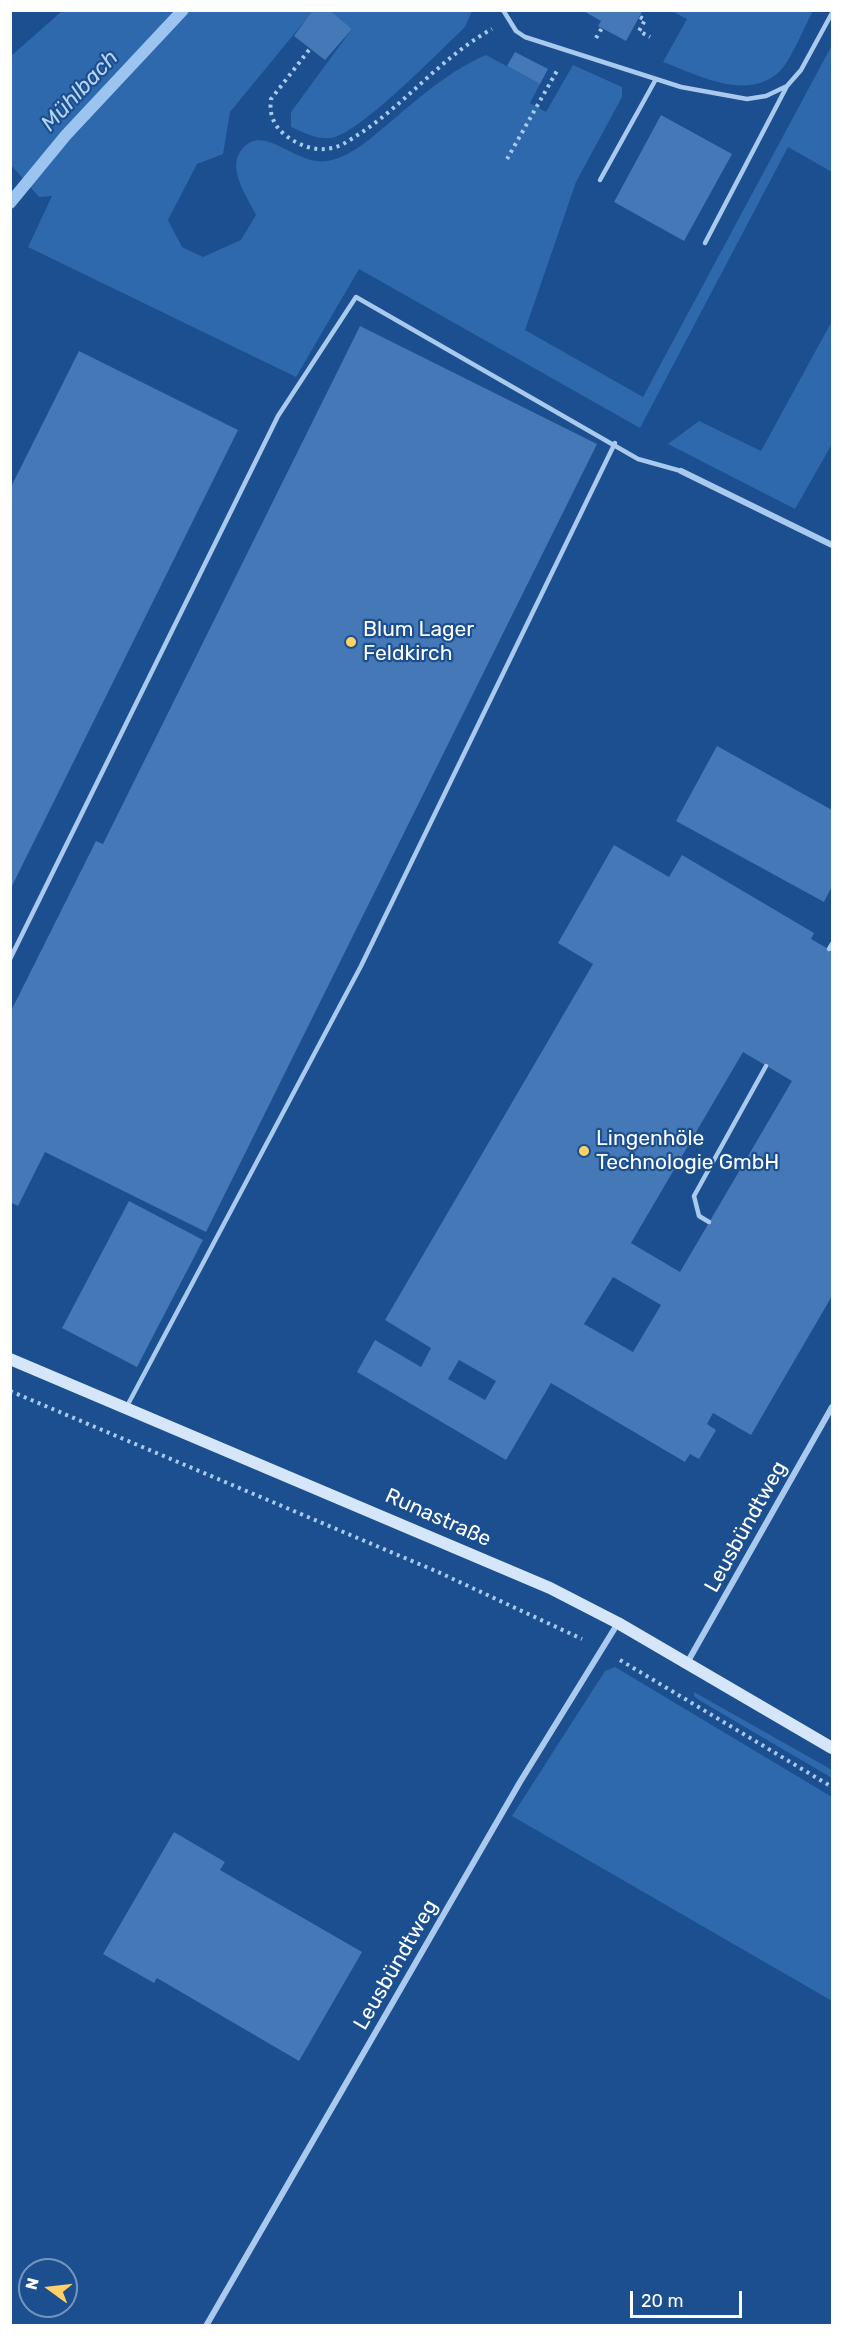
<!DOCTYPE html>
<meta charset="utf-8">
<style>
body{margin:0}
#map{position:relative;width:843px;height:2336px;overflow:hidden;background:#1b4f8f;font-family:Rubik,sans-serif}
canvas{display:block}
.frame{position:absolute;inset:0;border:12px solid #fff;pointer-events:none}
.north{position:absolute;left:18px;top:2258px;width:60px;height:60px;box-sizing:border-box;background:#1b4f8f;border:2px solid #7695bc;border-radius:50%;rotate:285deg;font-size:16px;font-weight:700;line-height:24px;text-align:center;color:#fff}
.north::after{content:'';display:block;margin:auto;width:21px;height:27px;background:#ffd166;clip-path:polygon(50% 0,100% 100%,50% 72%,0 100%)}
.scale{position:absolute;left:630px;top:2291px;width:112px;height:27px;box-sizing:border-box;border:3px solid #fff;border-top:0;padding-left:8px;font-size:18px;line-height:21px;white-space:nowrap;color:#fff;-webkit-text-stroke:4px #1b4f8f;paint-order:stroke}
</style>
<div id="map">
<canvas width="843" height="2336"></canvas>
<div class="frame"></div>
<div class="north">N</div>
<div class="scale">20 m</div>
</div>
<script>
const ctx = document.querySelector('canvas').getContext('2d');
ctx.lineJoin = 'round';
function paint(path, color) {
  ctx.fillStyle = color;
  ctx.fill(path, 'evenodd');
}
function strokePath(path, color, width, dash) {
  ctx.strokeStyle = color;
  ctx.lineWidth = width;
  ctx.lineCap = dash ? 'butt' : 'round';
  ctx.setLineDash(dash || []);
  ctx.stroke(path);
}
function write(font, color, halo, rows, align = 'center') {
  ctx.font = font + ' Rubik,sans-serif';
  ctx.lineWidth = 4.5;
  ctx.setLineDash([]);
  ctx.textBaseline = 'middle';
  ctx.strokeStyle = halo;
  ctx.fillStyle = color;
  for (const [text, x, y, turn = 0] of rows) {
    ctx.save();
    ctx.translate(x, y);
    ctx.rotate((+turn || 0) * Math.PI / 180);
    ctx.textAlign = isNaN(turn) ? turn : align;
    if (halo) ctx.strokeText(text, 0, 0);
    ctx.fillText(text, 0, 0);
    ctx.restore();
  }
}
paint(new Path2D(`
 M62,11H313L230,112L223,154L197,164L168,220L182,247L203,257L241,240L256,215C247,196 225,167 243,148C266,122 298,170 332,160C355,154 372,137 389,123C420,97 449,71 486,55L540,84L530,103L546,112L573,65L622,87V97L576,182L525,330L643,397L832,45V172L788,147L640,428L359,269L296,377L28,247L52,196L39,197L11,165V56Z
 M329,11H472L465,27C441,50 358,135 331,138C317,140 303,132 291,127V112L352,29Z
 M671,11L813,10V11C804,27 791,61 779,72C746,102 696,74 663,62L687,19Z
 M832,321V444L795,509L668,444L699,421L761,451Z
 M615,1667L832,1797V2001L512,1816L605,1671Z
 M694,1692L832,1770V1778L699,1700L694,1696Z`), '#2e69ad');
strokePath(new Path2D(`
 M10,203L66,135L183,10`), '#9cc4f0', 12);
paint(new Path2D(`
 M313,10H329L352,29L325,60L294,36Z
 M582,10H643L626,41L598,26L601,21Z
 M515,52L548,69L540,84L507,66Z
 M661,115L732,154L684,241L614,202Z
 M360,326L597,444L206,1232L45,1152L18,1206L10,1202V1013L96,841L103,844Z
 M79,351L238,430L10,890V489Z
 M717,746L832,810V886L824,902L676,821Z
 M614,845L669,877L682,855L814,933L811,939L832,951V1296L751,1435L713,1413L707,1424L716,1430L699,1459L690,1454L685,1462L551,1383L506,1460L357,1372L375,1340L421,1367L431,1348L385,1320L593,964L558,943ZM743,1052L792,1081L680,1272L631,1243ZM613,1277L661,1305L633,1352L584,1324ZM459,1360L496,1381L485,1400L448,1379Z
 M129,1201L203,1240L137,1367L62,1328Z
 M174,1832L225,1862L220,1870L362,1952L299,2061L157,1978L154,1983L103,1954Z`), '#4478b7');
strokePath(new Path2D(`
 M640,17L645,20L639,31L650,37
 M596,38L602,28
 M309,50L271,99C269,113 273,125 285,135C298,145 315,152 332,148C343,146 352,138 361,133C407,102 443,56 492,29
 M507,159L558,69
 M10,1391L438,1572L582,1639
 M620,1660L832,1787`), '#a9c9ee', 4, [3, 4.5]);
strokePath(new Path2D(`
 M503,10L516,31L525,37L681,87L747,99L766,96L787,86L801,70L832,13
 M600,180L656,79
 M705,243L787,86
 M829,949L832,944
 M10,959L278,416L356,297L638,459L681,471
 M709,1222L699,1216L694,1196L766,1066
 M126,1408L361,966L615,443`), '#a9c9ee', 4.5);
strokePath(new Path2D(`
 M681,471L832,545
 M687,1663L832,1407
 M206,2326L520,1782L618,1623`), '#a9c9ee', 6);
strokePath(new Path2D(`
 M10,1359L550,1588L618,1623L832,1748`), '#d6e6fa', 12);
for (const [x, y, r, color] of [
 [351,642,6,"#ffd166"],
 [584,1151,6,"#ffd166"]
]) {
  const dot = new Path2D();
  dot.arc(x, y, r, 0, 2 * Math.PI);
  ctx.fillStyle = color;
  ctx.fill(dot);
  strokePath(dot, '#1b4f8f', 2);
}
write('21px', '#fff', '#1b4f8f', [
 ["Blum Lager",363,630],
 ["Feldkirch",363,654],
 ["Lingenhöle",596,1139],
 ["Technologie GmbH",596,1163]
], 'left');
write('21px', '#fff', '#1b4f8f', [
 ["Runastraße",438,1518,24],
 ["Leusbündtweg",746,1527,-61],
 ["Leusbündtweg",396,1965,-60]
]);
write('italic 22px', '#b5d3f5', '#1b4f8f', [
 ["Mühlbach",80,91,-47]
]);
</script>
